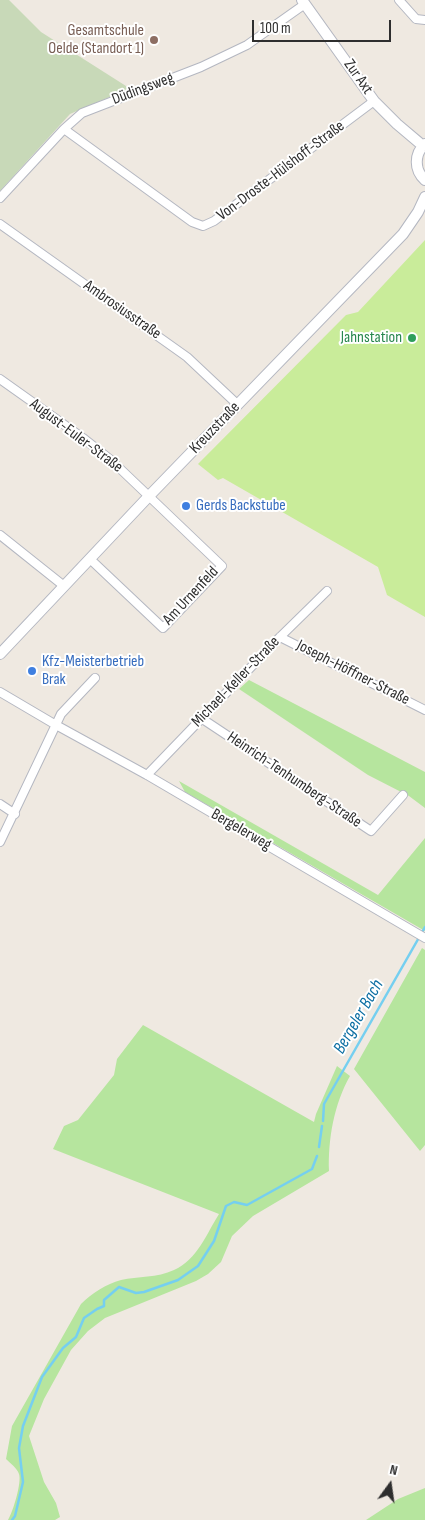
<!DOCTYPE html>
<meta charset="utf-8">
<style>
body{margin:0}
#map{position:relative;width:425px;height:1520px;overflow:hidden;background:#efe9e1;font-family:"Sofia Sans Condensed",sans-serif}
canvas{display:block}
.north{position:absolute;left:365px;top:1460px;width:50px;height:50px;-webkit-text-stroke:4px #fff;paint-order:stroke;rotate:14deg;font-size:14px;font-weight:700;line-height:20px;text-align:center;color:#2e2e2e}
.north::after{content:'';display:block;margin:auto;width:18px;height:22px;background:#2e2e2e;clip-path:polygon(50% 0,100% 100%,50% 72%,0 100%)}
.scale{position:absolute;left:252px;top:20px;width:139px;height:22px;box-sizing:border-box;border:2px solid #2e2e2e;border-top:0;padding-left:6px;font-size:15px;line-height:18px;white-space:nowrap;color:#2e2e2e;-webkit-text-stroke:4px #fff;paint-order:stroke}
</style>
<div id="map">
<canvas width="425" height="1520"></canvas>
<div class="north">N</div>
<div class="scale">100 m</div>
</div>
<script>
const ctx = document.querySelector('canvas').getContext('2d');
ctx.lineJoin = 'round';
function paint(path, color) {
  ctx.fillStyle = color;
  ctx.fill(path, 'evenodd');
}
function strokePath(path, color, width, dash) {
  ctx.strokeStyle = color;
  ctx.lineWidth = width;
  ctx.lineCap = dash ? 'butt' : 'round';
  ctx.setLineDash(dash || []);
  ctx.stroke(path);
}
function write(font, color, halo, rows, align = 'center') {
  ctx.font = font + ' "Sofia Sans Condensed",sans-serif';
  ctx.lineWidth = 4;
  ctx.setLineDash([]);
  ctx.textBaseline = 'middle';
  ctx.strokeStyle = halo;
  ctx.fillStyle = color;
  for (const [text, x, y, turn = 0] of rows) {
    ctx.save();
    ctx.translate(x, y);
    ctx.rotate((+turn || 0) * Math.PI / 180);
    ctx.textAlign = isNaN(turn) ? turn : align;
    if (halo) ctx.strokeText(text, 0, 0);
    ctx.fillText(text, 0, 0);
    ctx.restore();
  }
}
paint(new Path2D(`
 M249,680L425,772V808L409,796L368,775L239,689Z
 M179,781L378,895L425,838V931L185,792Z
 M422,948L425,950V1145L420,1151L354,1069Z
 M143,1025L314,1122L316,1114L337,1066L350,1076C334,1104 328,1139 329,1171L253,1216L232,1236L221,1262L208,1274L196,1281L105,1318L88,1331L71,1350L44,1399L29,1436L44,1482L56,1503L60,1517L55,1520H8C13,1512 22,1482 19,1474C17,1468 10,1463 6,1459L12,1426L81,1304C92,1293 106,1284 121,1280C138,1276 157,1278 174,1270C197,1260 207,1233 219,1214L53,1149L64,1126L78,1120L114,1075L117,1059Z
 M425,1488V1520H366L398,1499Z`), '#b6e59e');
paint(new Path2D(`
 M0,0H9L41,32L126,86L128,89L70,114L0,191Z`), '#c8d9b8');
paint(new Path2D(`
 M425,240V617L387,595L378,567L223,478L218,480L198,464L346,315L358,312Z`), '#c9ec9a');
strokePath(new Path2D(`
 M323,1121L324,1104L425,927
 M319,1147L322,1126
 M12,1520L15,1516L23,1482L19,1448L23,1426L42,1377L63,1348L76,1337L84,1318L97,1309L104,1306V1300L119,1287L136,1293L144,1292L178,1280L198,1266L214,1241L226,1206L234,1202L247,1205L312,1169L317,1156`), '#75cff0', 2.5);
const street = new Path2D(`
 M399,0L416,19L425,20
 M64,129L192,222L203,226L214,221L374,101
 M0,198L64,129L82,113L201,67L247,45L305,4
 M0,224L187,357L237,404
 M0,379L83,438L112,461L222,566L163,628L90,559
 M0,535L64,586
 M280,637L425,710
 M0,692L56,725L147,775L425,938
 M201,718L371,831L403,795
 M147,775L280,637L327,591
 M0,804L15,814
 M0,842L61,714L95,678`);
const secondary = new Path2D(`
 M302,0L374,101L397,124L423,146
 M425,144C414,154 414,170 425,180
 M0,654L150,495L403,234L418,212L425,197`);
strokePath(street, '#b4b7c1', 10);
strokePath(secondary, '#b4b7c1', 12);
strokePath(street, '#fff', 8);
strokePath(secondary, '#fff', 10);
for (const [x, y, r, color] of [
 [154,40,5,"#8d6e63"],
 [412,338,5,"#2e9e5b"],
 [186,506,5,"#3f7fe0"],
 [32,671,5,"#3f7fe0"]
]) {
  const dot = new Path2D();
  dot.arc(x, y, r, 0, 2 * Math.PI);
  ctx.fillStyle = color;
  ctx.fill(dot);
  strokePath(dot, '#fff', 2);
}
write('16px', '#785e54', '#fff', [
 ["Gesamtschule",144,31],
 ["Oelde (Standort 1)",144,49]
], 'right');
write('16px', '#2e2e2e', '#fff', [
 ["Zur Axt",358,77,55],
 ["Düdingsweg",143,89,-21],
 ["Von-Droste-Hülshoff-Straße",281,171,-37],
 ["Ambrosiusstraße",122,310,35],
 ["Kreuzstraße",215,428,-46],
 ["August-Euler-Straße",76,436,37],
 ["Am Urnenfeld",191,596,-47],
 ["Joseph-Höffner-Straße",353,673,27],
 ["Michael-Keller-Straße",236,682,-46],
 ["Heinrich-Tenhumberg-Straße",294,780,34],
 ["Bergelerweg",241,830,30]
]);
write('16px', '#27864d', '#fff', [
 ["Jahnstation",402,338]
], 'right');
write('16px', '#366cbe', '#fff', [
 ["Gerds Backstube",196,506],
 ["Kfz-Meisterbetrieb",42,662],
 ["Brak",42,680]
], 'left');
write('italic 18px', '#0d6fa3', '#fff', [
 ["Bergeler Bach",359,1017,-60]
]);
</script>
